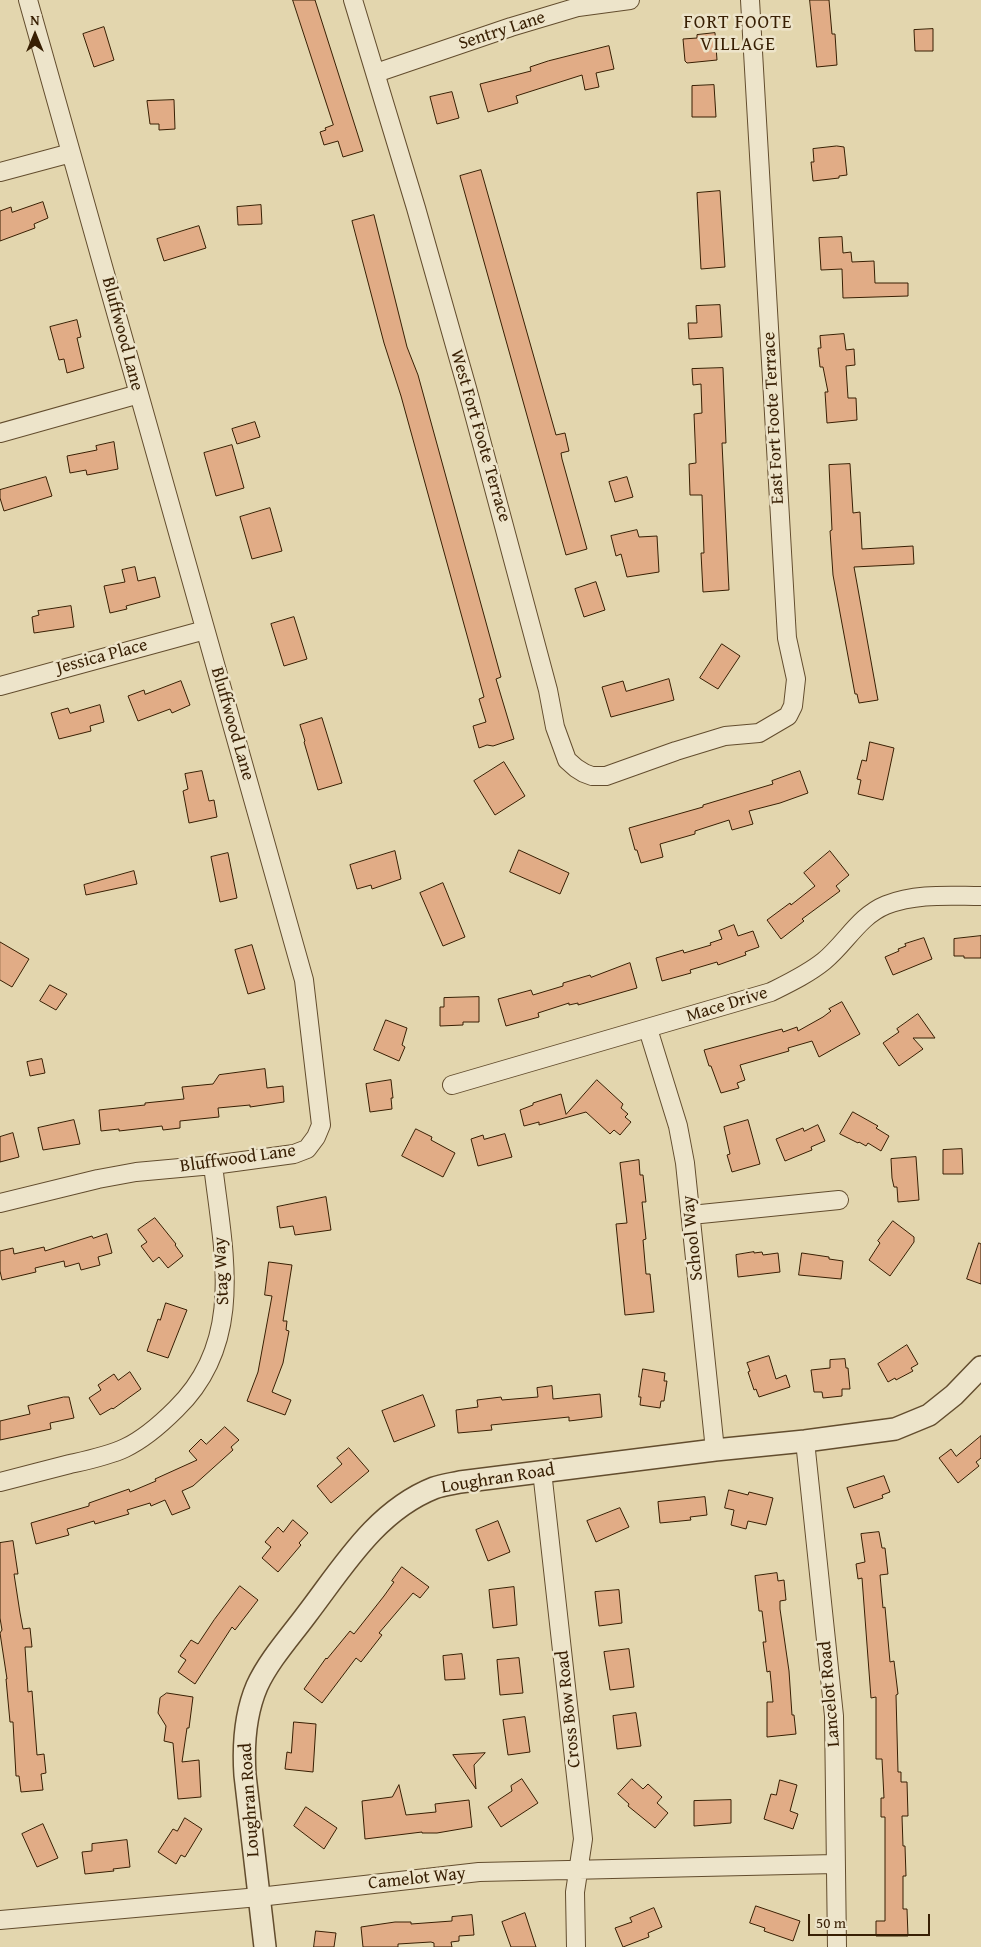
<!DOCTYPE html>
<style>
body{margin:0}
#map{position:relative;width:981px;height:1947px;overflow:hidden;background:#e3d6ae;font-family:"Gentium Book Plus",serif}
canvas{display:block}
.north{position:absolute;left:10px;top:10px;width:50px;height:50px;-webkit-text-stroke:4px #ede4ca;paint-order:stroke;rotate:0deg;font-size:14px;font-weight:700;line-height:20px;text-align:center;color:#381f03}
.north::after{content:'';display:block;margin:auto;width:18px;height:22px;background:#381f03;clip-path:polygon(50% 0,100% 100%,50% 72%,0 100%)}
.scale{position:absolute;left:808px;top:1914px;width:122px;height:22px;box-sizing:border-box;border:2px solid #381f03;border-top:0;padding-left:6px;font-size:15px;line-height:18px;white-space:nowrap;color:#381f03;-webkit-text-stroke:4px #ede4ca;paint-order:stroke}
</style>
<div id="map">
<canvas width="981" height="1947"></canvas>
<div class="north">N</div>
<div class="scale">50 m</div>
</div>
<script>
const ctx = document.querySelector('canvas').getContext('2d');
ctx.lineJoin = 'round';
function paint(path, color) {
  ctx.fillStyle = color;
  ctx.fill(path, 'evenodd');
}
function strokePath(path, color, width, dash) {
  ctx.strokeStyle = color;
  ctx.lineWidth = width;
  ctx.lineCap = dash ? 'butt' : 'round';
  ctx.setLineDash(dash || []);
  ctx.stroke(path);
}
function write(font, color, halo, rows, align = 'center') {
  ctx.font = font + ' "Gentium Book Plus",serif';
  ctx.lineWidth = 5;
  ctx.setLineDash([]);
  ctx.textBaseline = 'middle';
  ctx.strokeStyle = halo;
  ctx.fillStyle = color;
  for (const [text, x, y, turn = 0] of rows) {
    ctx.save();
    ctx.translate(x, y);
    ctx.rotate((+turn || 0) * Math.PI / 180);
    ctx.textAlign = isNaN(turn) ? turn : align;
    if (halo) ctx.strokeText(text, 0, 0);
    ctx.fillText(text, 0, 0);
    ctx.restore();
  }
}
const building = new Path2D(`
 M293,0H315L363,151L343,157L338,141L324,145L320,132L326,130L325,128L333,125Z
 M810,0H829L832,34H835L837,65L817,67Z
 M104,27L114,60L94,67L83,34Z
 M933,29V51H915L914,30Z
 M715,33L717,60L687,63L685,61L683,39L697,38V35Z
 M609,46L614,69L596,73L599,87L585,90L582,75L516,96L518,103L488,112L480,84L531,71L530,67L548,61Z
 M714,85L716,117H692V86Z
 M452,92L459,118L437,124L430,97Z
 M174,100L175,129L159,130V124H150L147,101Z
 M837,146L844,147L847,175L839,176V178L813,181L811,162H814L813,149Z
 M481,170L556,435L565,433L569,451L561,453L562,459L587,549L566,555L460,176Z
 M720,191L725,267L701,269L697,193Z
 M43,202L48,218L34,224L35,228L0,241V211L11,207L12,212Z
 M261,205L262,224L238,225L237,207Z
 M374,215L407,347L418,375L501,677L496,679L514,739L493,746L487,745L479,748L473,726L486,722L479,699L484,697L401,396L384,343L352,221Z
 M199,226L206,248L164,261L157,239Z
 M842,237L843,253L851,252L852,262L874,261L875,283H908V296L843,298L842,269L821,270L819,238Z
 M720,305L722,337L689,339L688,323H697L696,306Z
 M77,320L81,337L77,338L84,368L67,373L64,359L59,360L50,327Z
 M844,334L846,350L854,349L855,365L846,366L848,398H856L857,420L827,423L825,392H828L823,367H820L818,348H821L820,336Z
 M723,368L726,443H722L729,590L703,592L701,553H704L702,495H690L689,464L696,463L694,414L702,413L701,384L693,385L692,369Z
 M255,422L260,437L237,444L232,429Z
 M114,442L118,469L87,475L86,470L70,473L67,456L97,450L96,446Z
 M232,445L244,488L216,496L204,453Z
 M850,464L853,513L860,512L862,549L913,546L914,564L854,567L878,700L859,703L857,694H855L833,575L830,531L832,530L829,465Z
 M46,477L52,496L4,511L0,498V490Z
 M627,477L633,497L615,502L609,482Z
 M270,508L282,551L252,559L240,517Z
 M637,530L639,537L657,536L659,572L627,577L621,554L616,556L611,536Z
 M135,567L138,581L155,577L160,597L126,606L127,609L110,613L104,586L125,582L122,570Z
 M596,582L605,610L584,617L575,589Z
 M71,606L74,627L34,633L32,617L39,615L38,611Z
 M294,617L307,659L284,666L271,624Z
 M722,644L740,656L718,689L700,678Z
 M669,679L674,700L611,717L602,687L623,681L626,691Z
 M181,681L190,705L172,713L170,709L138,721L128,696L144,690L145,694Z
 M100,705L104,722L90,726L91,731L59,739L51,713L68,708L70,713Z
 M322,718L342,783L318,790L304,742L305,741L300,725Z
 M870,742L894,748L883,800L858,794L861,780L857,779L862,760L866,761Z
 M504,762L525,796L495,815L474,781Z
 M202,771L209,801L214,800L217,817L189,823L183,791L188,789L185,774Z
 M800,771L808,793L780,803L749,811L753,824L732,830L729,820L695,831V834L660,844L663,857L641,863L637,850H635L629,828L703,807V805L773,784L772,781Z
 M519,850L569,873L560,894L510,872Z
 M395,851L401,879L372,889L371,885L357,889L350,865Z
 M830,851L849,875L836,886L840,891L802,919L804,921L781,939L767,920L790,903L791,905L815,886L804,873Z
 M228,853L237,898L220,902L211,857Z
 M134,871L137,884L86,895L84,885Z
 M443,883L465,937L443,946L420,893Z
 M734,925L738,936L753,931L759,947L745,952L746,955L718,965L717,962L690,970L691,973L662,981L656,958L683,950L684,953L711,945L710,943L722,939L719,931Z
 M981,936V958H964V956H954V939Z
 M924,938L932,959L893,975L885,957L899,951L898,949L906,946L905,944Z
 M0,942L29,959L12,987L0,980Z
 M252,945L265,989L248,994L235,950Z
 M630,963L637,988L578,1005V1003L569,1005V1003L538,1013L539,1017L506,1026L498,999L531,990L533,995L563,986V983L590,975L591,977Z
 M50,985L67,994L56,1010L40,1001Z
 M479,997V1022H463V1025L440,1026V1007H444V998Z
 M842,1002L860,1034L819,1057L812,1041L788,1048L789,1051L740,1065L745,1080L737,1083L739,1088L721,1093L711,1066H709L704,1050L782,1029L783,1032L797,1027L798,1031L823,1017L831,1011L829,1009Z
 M918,1014L935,1038H913L923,1049L899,1066L883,1043L899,1032L897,1029Z
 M386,1020L407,1028L402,1045L405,1047L399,1061L374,1050Z
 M42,1059L45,1073L30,1076L27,1062Z
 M265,1069L267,1088L283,1086L284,1102L250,1107V1105L218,1108L219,1117L180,1121V1128L163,1130L162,1126L119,1131V1129L101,1131L99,1110L145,1105V1103L184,1099L182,1087L213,1084L219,1075Z
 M391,1080L393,1098H391L392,1109L370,1112L366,1084Z
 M597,1080L623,1104L621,1108L628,1114L625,1117L631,1122L620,1135L614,1130L610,1134L586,1112L539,1125V1122L524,1126L520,1110L533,1105V1103L561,1094L566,1114Z
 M853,1112L878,1126L876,1128L889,1136L881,1151L868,1143L866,1146L859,1142L858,1143L840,1134Z
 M74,1120L80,1144L43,1150L38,1128Z
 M748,1120L760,1164L732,1172L727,1155L730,1154L724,1127Z
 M818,1125L825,1141L811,1147L812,1150L785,1161L776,1139L803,1128L804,1131Z
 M416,1129L432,1137L431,1140L455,1153L443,1177L402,1156Z
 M13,1133L19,1157L0,1162V1137Z
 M505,1134L512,1157L478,1166L471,1139L483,1135L484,1139Z
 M962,1149L963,1174H943V1150Z
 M916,1157L919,1200L898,1202L897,1187H894L892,1178L891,1159Z
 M639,1160L640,1175H643L646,1202H642L646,1239L643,1240L646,1274H650L654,1312L625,1315L616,1224L627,1223L620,1163Z
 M326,1197L331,1230L295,1235L293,1226L280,1228L277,1207Z
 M155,1218L176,1244L175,1245L183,1256L168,1268L159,1257L153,1262L141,1246L147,1242L138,1230Z
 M893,1221L914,1237V1242L890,1276L869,1260L880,1243L878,1241Z
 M107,1234L112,1253L98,1257L100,1265L81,1270L79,1263L65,1267L64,1261L35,1268L36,1272L2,1280L0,1271V1251L13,1248L14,1254L44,1247L45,1251L92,1236L93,1238Z
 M979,1243L981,1244V1284L967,1279Z
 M754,1252V1253L762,1252L763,1255L778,1253L780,1272L738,1277L736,1255Z
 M802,1253L829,1257V1259L843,1261L841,1279L799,1275Z
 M269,1262L292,1265L283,1321H287L286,1330L289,1331L283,1363L272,1392L291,1400L285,1415L247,1401L258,1372L272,1296L265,1295Z
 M166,1303L187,1310L168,1358L147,1351L158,1319L160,1320Z
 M907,1345L918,1364L911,1368L913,1371L896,1380L895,1378L888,1382L878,1364Z
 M769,1356L776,1379L786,1375L790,1387L759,1397L756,1389L754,1390L748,1372L750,1371L747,1363Z
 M845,1359L846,1368H848L850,1389H842V1396L823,1398L822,1392H814L811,1370L830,1368V1360Z
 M643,1369L665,1373L664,1381H667L664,1401H661L660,1408L640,1405L641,1397H639Z
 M130,1372L141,1389L113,1409L112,1408L100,1415L89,1398L101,1390L98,1385L114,1374L118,1380Z
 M552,1386L553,1399L600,1394L602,1417L569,1421V1417L491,1425L492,1430L458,1433L456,1410L478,1407L477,1400L501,1397L502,1400L538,1397L537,1388Z
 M423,1395L435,1426L394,1442L382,1411Z
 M64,1397H69L74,1418L50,1423L51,1429L0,1440V1421L30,1414L28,1406Z
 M225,1427L239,1440L231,1447L233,1450L193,1486L182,1491L190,1508L172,1515L165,1500L151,1506L150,1503L127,1510L129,1514L95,1524L94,1521L67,1529L69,1535L36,1544L31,1523L89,1506V1503L129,1489L130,1492L156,1481L155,1479L197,1460L189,1451L201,1439L206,1444Z
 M981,1436V1458L976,1462L979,1466L958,1483L939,1458L951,1449L956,1456Z
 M349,1448L369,1471L331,1503L317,1486L342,1464L337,1458Z
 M884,1476L890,1492L882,1495L883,1498L854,1508L847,1488Z
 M729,1490L748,1495L749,1492L773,1498L766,1525L748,1521L746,1529L731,1525L734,1510L725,1508Z
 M705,1497L707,1515L690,1517L691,1520L660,1523L658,1502Z
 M620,1508L629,1527L596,1542L587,1521Z
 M293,1520L308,1533L299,1543L301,1545L278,1572L262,1558L271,1547L265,1542L278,1527L283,1532Z
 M498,1521L510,1552L488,1561L476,1530Z
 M879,1532L882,1548H885L888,1574L880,1575L883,1608L885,1607L890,1662L894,1661L898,1694L896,1695L898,1772H901V1782H907L908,1816H902L903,1846H905L906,1876H903V1909H907L908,1936H876V1921H885V1817H881V1798H884L882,1759H876V1697L871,1698L862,1578L858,1579L856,1564L865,1562L861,1534Z
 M13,1541L18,1574H14L20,1613L23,1629L30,1628L32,1647H25L28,1692L32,1691L37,1755L44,1754L46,1773L41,1774L43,1790L21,1792L19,1776H16L13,1722H10L6,1679H7L0,1633L2,1630L0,1618V1543Z
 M402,1567L429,1587L420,1598L413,1593L379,1633L382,1635L361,1662L356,1658L322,1703L304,1689L326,1658L327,1659L350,1631L354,1634L384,1596L394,1582L392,1581Z
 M777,1573L778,1581L784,1580L786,1600L780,1601V1609L789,1671L792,1715H794L796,1734L767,1737V1702H773L770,1671L767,1672L763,1642H766L762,1611H759L755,1576Z
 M240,1586L258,1600L235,1630L232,1627L195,1684L178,1672L186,1660L180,1656L191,1640L198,1644L214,1620Z
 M514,1587L517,1625L493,1628L489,1590Z
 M619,1590L622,1623L599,1626L595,1592Z
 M629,1649L634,1687L610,1690L604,1652Z
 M462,1654L465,1679L445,1680L443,1656Z
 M519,1658L523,1693L500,1695L497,1660Z
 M167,1693L193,1697L189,1728H187L182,1762L199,1760L201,1797L178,1799L173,1743L164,1741L166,1726L158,1713L160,1698Z
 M636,1713L641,1746L617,1749L613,1716Z
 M525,1717L530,1752L508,1755L503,1720Z
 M294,1722L316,1724L313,1772L285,1769L287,1752L291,1753Z
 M485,1753L474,1765L476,1789L453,1755Z
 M522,1779L538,1803L501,1827L488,1807L512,1791L511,1786Z
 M632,1779L643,1789L648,1784L662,1797L657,1803L668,1813L655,1828L628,1806L629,1804L618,1794Z
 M780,1780L797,1785L790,1811L798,1814L793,1829L764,1819L771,1794L776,1795Z
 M399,1785L406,1815L436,1812L435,1804L469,1800L472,1827L437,1833H422V1832L365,1839L362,1801L392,1797Z
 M731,1800V1823L694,1826V1801Z
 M306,1807L337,1828L324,1849L294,1826Z
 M185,1818L202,1829L185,1857L181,1855L176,1864L158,1852L173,1829L177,1831Z
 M43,1824L58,1858L37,1867L22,1834Z
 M127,1840L130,1867L113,1869L114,1871L85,1874L82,1852L92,1851V1844Z
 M756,1906L800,1921L793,1941L764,1931L765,1928L750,1923Z
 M654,1908L662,1927L648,1933L649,1937L623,1947L615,1928L632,1922L630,1918Z
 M525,1913L536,1947H511L502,1922Z
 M472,1915L474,1935L459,1936V1941L451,1942L452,1947H434V1943L431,1942L398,1944V1947H363L361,1927L395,1922H411V1924L452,1921V1917Z
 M316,1931L336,1933L334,1947H314Z`);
paint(building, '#e1ac86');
strokePath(building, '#381f03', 1);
const minor = new Path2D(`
 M353,0L416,208L467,388L548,690L555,727L567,760L576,768L584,773L592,776H606L676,751L725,736L759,733L788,716L793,706L796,679L787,638L750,0
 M376,73L511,27L578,7L630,0
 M0,172L71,153
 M0,433L139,394
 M0,686L205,630
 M648,1029L678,1126L685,1163L715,1450
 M452,1085L771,992C789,983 808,974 824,961C846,943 859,916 886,905C917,893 949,896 981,896
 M0,1203L98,1179L136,1172L213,1165L294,1154L307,1149L316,1137L321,1125L304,980L28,0
 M691,1215L839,1200
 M805,1441L834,1716L837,1947
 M542,1471L583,1839L575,1892L576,1947
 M0,1482C23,1476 47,1470 70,1464C88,1460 108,1456 125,1448C144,1439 161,1424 176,1409C246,1341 223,1251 213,1165
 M0,1920L259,1897L479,1872L835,1864`);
const tertiary = new Path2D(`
 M265,1947L245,1775C243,1745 245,1714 257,1686C269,1660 290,1637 307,1614C343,1567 376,1511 434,1488C442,1485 451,1484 460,1482L715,1450L805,1441L895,1429L929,1415L954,1395L981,1367`);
strokePath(minor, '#634d2e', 20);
strokePath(tertiary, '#634d2e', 24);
strokePath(minor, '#ede4ca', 18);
strokePath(tertiary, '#ede4ca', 21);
write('18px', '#381f03', '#ede4ca', [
 ["Sentry Lane",502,31,-18],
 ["Bluffwood Lane",122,334,75],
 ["East Fort Foote Terrace",774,418,-93],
 ["West Fort Foote Terrace",480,436,74],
 ["Jessica Place",102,657,-15],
 ["Bluffwood Lane",232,724,74],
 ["Mace Drive",727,1005,-17],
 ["Bluffwood Lane",238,1159,-8],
 ["School Way",693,1238,-96],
 ["Stag Way",222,1271,-93],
 ["Loughran Road",498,1479,-9],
 ["Lancelot Road",830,1694,-95],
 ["Cross Bow Road",569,1709,-96],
 ["Loughran Road",250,1800,-94],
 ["Camelot Way",417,1879,-6]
]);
ctx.letterSpacing = '1px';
write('19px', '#381f03', '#ede4ca', [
 ["FORT FOOTE",738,23],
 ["VILLAGE",738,45]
]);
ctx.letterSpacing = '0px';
</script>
